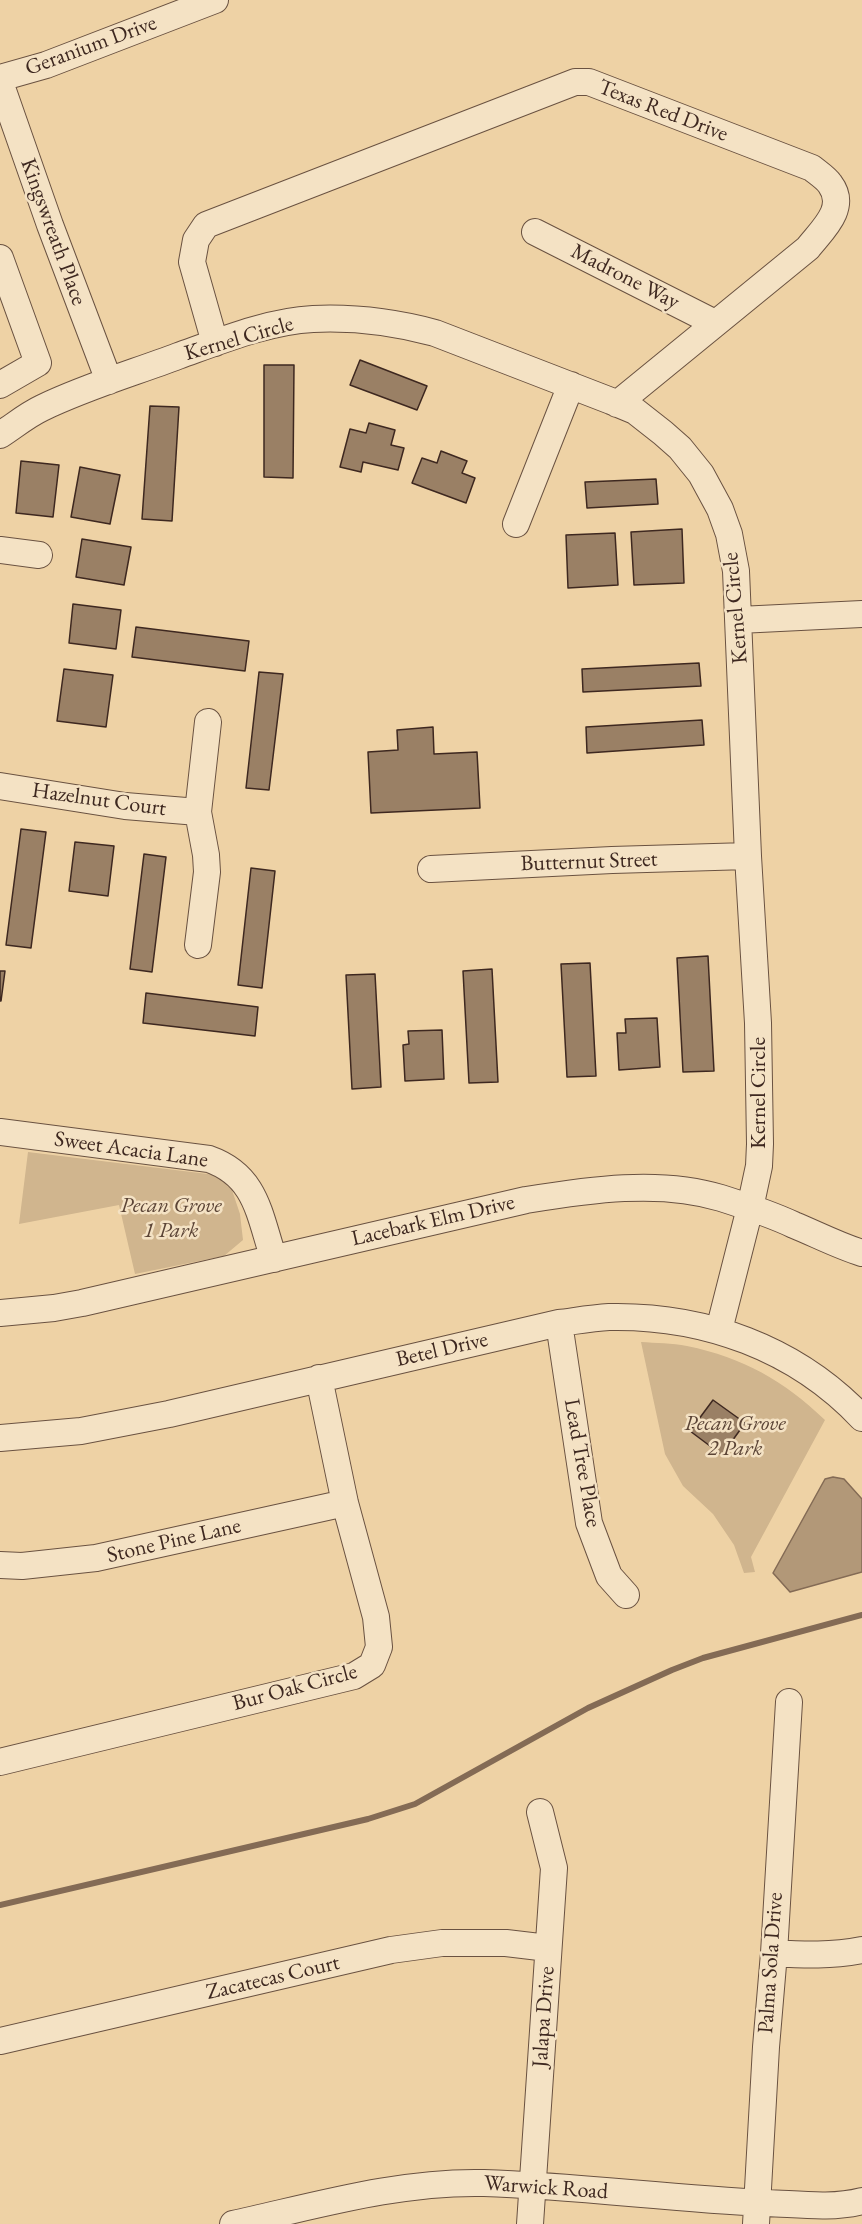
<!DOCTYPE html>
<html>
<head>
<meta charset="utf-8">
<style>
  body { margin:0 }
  canvas { display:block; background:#eed2a5 }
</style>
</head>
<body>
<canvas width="862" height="2224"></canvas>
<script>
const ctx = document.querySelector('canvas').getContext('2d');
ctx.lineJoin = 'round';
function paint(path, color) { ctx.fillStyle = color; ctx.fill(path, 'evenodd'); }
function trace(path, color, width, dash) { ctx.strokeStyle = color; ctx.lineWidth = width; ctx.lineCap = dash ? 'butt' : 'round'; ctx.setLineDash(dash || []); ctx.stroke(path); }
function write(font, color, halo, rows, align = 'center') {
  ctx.font = font + ' "EB Garamond",serif'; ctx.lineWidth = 5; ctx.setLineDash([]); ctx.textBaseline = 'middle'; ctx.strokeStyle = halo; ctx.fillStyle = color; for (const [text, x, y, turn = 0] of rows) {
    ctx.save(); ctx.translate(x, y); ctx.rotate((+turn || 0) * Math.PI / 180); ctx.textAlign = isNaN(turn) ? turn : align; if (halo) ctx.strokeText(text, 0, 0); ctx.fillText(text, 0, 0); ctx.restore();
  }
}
const green = new Path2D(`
  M28 1152 216 1175 232 1190 240 1214 243 1240 224 1256 135 1274 119 1205 19 1224Z
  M641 1342C656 1343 672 1343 687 1346 744 1358 783 1380 825 1420L751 1557 755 1572 744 1573 734 1545 713 1514 683 1486 665 1454Z`);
const water = new Path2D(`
  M833 1477 844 1479 862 1499V1572L790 1592 773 1573 825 1479Z`);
const stream = new Path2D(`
  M0 1905 368 1819 415 1804 588 1708 672 1670 703 1658 862 1615`);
const building = new Path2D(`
  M360 360 427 386 417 410 350 385Z
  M264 365H294L293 478 264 477Z
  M150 406 179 407 172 521 142 519Z
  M369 423 395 430 391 445 404 448 398 470 363 462 361 472 340 467 350 429 366 433Z
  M441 451 467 461 462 473 475 478 466 503 412 483 422 458 437 463Z
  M21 461 59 465 53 517 16 513Z
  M80 467 120 475 110 524 71 517Z
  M656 479 658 504 587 508 585 482Z
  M682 529 684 583 634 585 631 532Z
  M615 533 618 585 568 588 566 535Z
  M82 539 131 547 124 585 76 577Z
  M73 604 121 610 116 649 69 643Z
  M136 627 249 641 245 671 132 657Z
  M699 663 701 686 583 692 582 669Z
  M64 669 113 675 106 727 57 721Z
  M259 672 283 674 269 790 246 788Z
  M702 720 704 745 587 753 586 727Z
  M433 727 434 754 477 752 480 808 371 813 368 752 398 750 397 730Z
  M21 829 46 832 31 948 6 945Z
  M75 842 114 846 108 896 69 891Z
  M144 854 166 857 152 972 130 969Z
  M251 868 275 871 262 988 238 985Z
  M708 956 714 1071 683 1072 677 958Z
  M590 963 596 1076 567 1077 561 964Z
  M492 969 498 1082 469 1083 463 971Z
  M0 971H5L1 1001H0Z
  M375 974 381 1087 352 1089 346 975Z
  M146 993 258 1007 255 1036 143 1023Z
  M657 1018 660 1067 619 1070 617 1033H626L625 1019Z
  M442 1030 444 1079 405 1081 403 1045 409 1044 408 1031Z
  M713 1400 745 1423 722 1455 690 1431Z`);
const minor = new Path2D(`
  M0 78 46 65 215 0
  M0 82 50 225 109 381
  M535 232 715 323
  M0 258 38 363 0 385
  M215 343 192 262 196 240 206 225 575 82H589L812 168C818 173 826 178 830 184 848 208 822 230 808 248L617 404
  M0 435C14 426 27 415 42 408 85 387 133 373 178 356 220 341 269 321 313 319 355 317 394 322 435 333L611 401 635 411 663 433 680 448 701 474 720 509 729 534 736 571 748 856 758 1023 760 1144 759 1166 750 1208 719 1330
  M516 524 571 385
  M0 550 39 555
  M739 620 862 614
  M0 786 125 806 198 812
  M431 869 612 860 748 856
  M198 945 207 872 206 855 198 812 208 722
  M0 1132 209 1159C257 1176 259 1215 274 1259
  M0 1313 54 1308 82 1303 526 1200C588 1190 660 1179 721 1198 746 1206 771 1214 794 1225 816 1234 839 1246 862 1253
  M559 1323 589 1523 609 1576 626 1595
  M0 1438 81 1431 169 1414 559 1323C575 1321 592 1318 609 1317 704 1315 796 1348 862 1418
  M0 1565 22 1566 96 1558 345 1503
  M0 1762 354 1676 372 1665 379 1647 376 1617 345 1503 319 1378
  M774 1953C804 1955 832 1956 862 1950
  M0 2041 391 1950 442 1943H506L548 1948
  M233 2224C315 2206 399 2181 484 2183 579 2186 672 2199 767 2203 797 2204 832 2209 862 2201
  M530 2224 554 1868 540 1812
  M756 2224 766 2047 774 1953 789 1702`);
const streetNames = [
  ["Geranium Drive",91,46,-20],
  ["Texas Red Drive",663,111,21],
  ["Kingswreath Place",53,232,70],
  ["Madrone Way",625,277,27],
  ["Kernel Circle",239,339,-16],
  ["Kernel Circle",736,608,-95],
  ["Hazelnut Court",99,800,8],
  ["Butternut Street",589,862,-2],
  ["Kernel Circle",759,1093,-90],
  ["Sweet Acacia Lane",131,1150,8],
  ["Lacebark Elm Drive",433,1221,-13],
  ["Betel Drive",442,1350,-13],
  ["Lead Tree Place",582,1463,80],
  ["Stone Pine Lane",174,1541,-13],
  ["Bur Oak Circle",295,1688,-15],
  ["Palma Sola Drive",771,1963,-86],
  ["Zacatecas Court",273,1978,-13],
  ["Jalapa Drive",544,2017,-86],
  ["Warwick Road",546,2188,4]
];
const parkNames = [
  ["Pecan Grove",171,1206],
  ["1 Park",171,1231],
  ["Pecan Grove",735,1424],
  ["2 Park",735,1449]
];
paint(green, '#d0b58e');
paint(water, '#b29878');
trace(water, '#846b55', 1.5);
trace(stream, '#846b55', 6);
paint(building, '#9a8065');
trace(building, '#3e2820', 1.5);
trace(minor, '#6a5241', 28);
trace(minor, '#f4e2c4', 26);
write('22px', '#3e2820', '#f4e2c4', streetNames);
write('italic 22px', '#5b4436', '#f4e2c4', parkNames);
</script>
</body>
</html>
